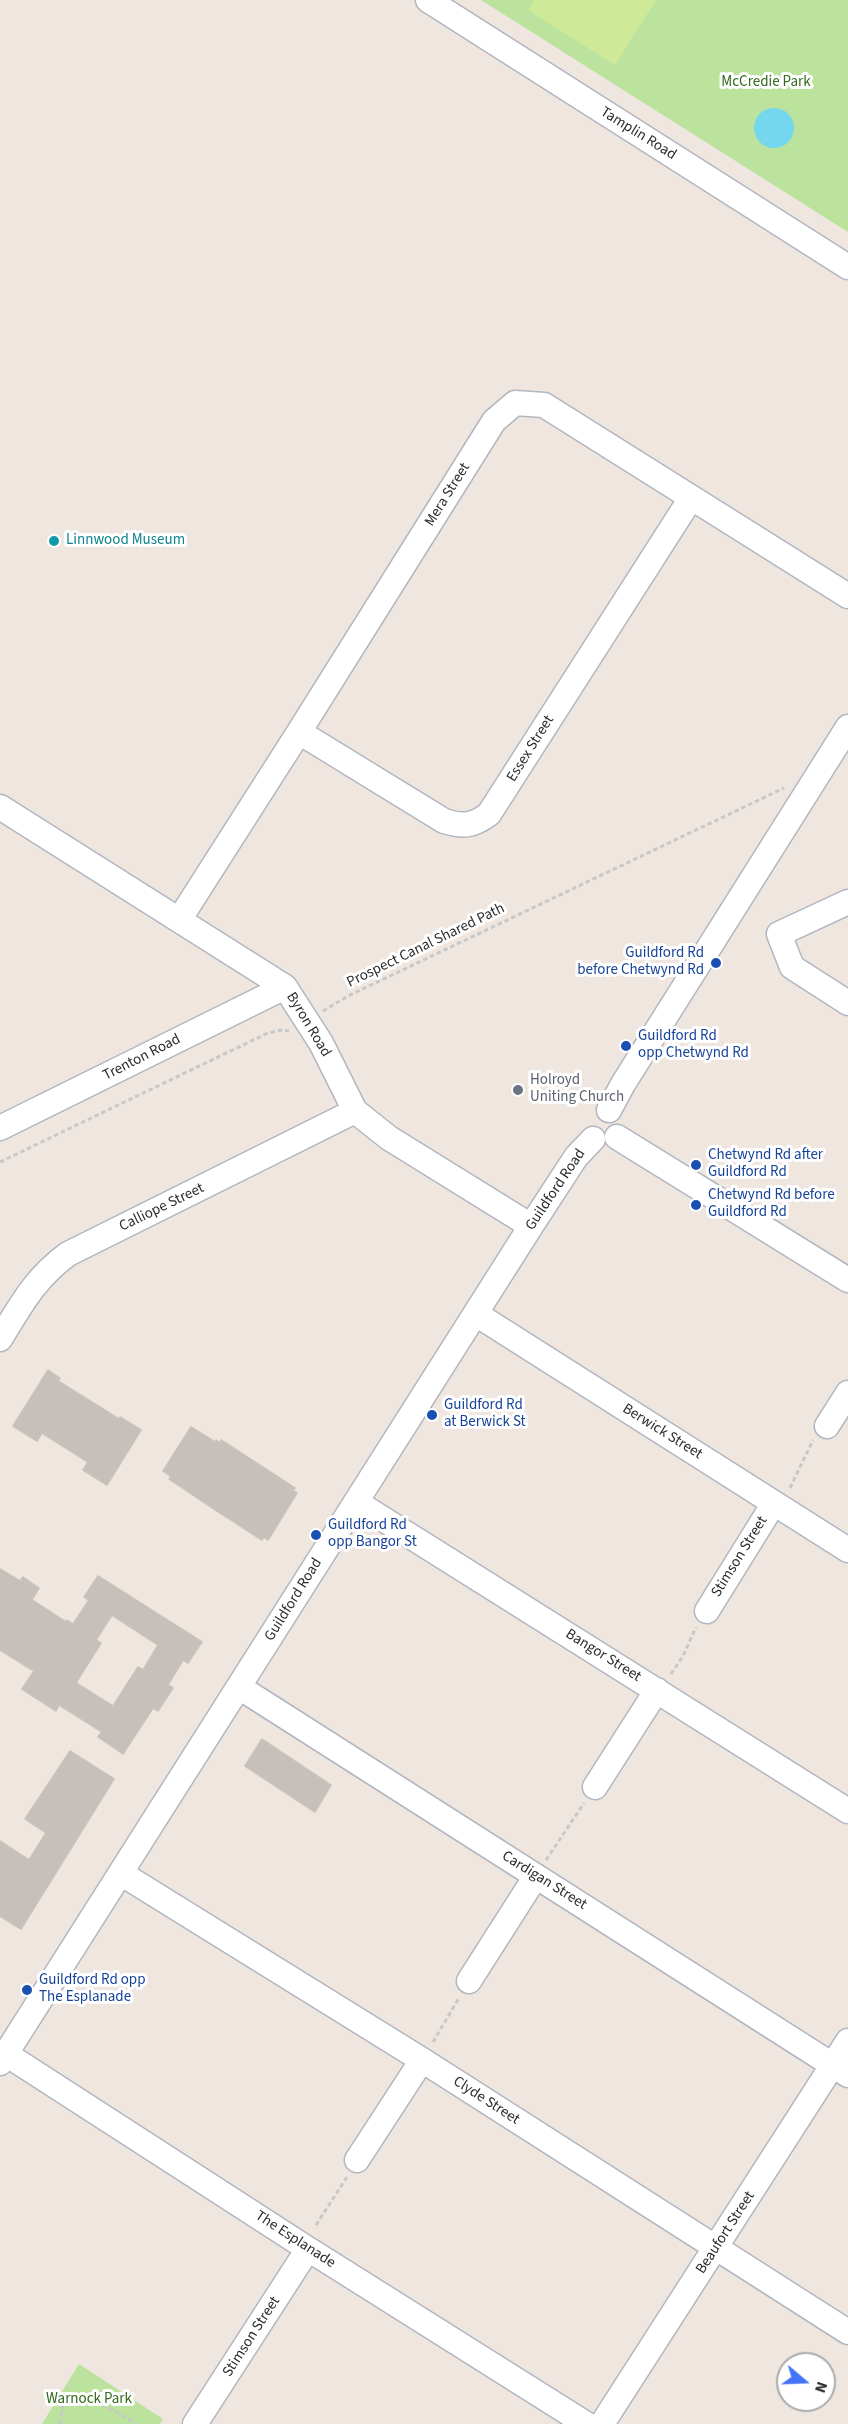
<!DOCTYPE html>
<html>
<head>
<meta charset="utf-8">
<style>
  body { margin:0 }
  #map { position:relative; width:848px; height:2424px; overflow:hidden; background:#eee6df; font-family:"Source Sans 3",sans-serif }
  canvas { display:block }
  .north { position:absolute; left:776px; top:2352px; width:60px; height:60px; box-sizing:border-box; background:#fff; border:2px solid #ababab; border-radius:50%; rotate:109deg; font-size:16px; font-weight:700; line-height:24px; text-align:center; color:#2c2c2c }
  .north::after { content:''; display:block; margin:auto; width:21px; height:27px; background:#4374f7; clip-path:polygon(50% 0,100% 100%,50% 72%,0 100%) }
</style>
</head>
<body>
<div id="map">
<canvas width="848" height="2424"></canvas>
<div class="north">N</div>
</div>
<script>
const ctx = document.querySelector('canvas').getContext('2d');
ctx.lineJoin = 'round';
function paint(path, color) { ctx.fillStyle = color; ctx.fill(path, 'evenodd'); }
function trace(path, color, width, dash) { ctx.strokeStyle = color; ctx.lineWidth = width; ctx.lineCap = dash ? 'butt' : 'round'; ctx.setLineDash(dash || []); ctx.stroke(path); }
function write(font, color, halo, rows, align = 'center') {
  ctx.font = font + ' "Source Sans 3",sans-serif'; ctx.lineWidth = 6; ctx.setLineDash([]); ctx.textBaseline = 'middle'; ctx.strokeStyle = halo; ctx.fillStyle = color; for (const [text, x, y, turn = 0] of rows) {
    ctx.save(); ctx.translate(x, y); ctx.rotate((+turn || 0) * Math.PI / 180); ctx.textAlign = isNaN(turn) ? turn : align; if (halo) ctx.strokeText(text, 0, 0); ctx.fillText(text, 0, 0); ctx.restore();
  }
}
const green = new Path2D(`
  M481 0H848V232Z
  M79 2364 163 2419 160 2424H42Z`);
const pitch = new Path2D(`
  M534 0H656L615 65 528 10Z`);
const water = new Path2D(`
  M754 128a20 20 0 1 1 40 0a20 20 0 1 1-40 0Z`);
const building = new Path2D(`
  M48 1370 60 1378 58 1381 119 1419 120 1417 141 1430 107 1485 83 1470 88 1462 42 1433 37 1441 13 1426Z
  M191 1427 215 1442 216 1440 220 1443 221 1440 295 1488 293 1490 297 1493 268 1540 264 1537 262 1540 214 1509 169 1479 171 1476 163 1471Z
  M0 1569 20 1581 23 1577 39 1588 32 1600 66 1622 67 1620 73 1624 89 1600 84 1597 98 1576 202 1642 188 1663 183 1660 168 1685 173 1688 158 1711 153 1708 123 1754 98 1737 102 1732 72 1713 59 1705 56 1711 22 1689 34 1671 0 1650ZM112 1615 158 1645 143 1670 138 1667 113 1706 76 1683 101 1643 96 1640Z
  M262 1739 331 1785 315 1812 245 1766Z
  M70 1751 114 1779 21 1929 0 1916V1841L29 1860 46 1833 25 1819Z`);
const path = new Path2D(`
  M323 1011 348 996 784 788
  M0 1162 268 1033 281 1030 289 1031
  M790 1488 813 1440
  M671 1674 683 1656 696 1627
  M546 1860 584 1803
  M433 2042 459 1998
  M316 2225 347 2177
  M60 2424 63 2404C88 2393 115 2410 136 2424`);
const minor = new Path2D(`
  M428 0 848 267
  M299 732 444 821C463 827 473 826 489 814L691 498
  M0 807 285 987 321 1043 355 1111 389 1138 531 1226
  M848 902 779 934 792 967 848 1003
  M179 920 299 732 494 421 515 403 544 405 848 596
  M609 1110 623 1084 848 727
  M0 1128 285 987
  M617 1137 848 1280
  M476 1314 848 1550
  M0 1339C21 1305 35 1278 68 1254L355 1111
  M827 1426 848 1393
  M356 1502 848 1811
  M707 1611 774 1503
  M239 1687 848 2075
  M595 1787 657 1690
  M122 1874 422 2060 848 2332
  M469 1981 536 1876
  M6 2054 308 2249 586 2424
  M0 2063 531 1226 576 1157 593 1139
  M357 2160 422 2060
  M195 2424 308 2249
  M602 2424 848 2041`);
const markers = [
  [54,541,6,"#0f9aa8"],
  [716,963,6,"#1a4fb4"],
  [626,1046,6,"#1a4fb4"],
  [518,1090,6,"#6b7280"],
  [696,1165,6,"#1a4fb4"],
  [696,1205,6,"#1a4fb4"],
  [432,1415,6,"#1a4fb4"],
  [316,1535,6,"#1a4fb4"],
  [27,1990,6,"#1a4fb4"]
];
const parkNames = [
  ["McCredie Park",766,83],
  ["Warnock Park",89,2400]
];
const streetNames = [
  ["Tamplin Road",638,134,32],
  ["Mera Street",448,495,-58],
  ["Essex Street",531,749,-58],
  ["Prospect Canal Shared Path",426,946,-26],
  ["Byron Road",308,1025,59],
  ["Trenton Road",142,1058,-27],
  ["Guildford Road",556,1190,-56],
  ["Calliope Street",162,1208,-26],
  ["Berwick Street",662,1432,32],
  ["Stimson Street",740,1557,-58],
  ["Guildford Road",294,1600,-58],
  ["Bangor Street",603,1656,32],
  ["Cardigan Street",544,1881,32],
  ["Clyde Street",486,2101,33],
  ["Beaufort Street",726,2233,-57],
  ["The Esplanade",295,2240,33],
  ["Stimson Street",252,2337,-57]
];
const cultureNames = [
  ["Linnwood Museum",66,541]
];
const transitNames = [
  ["Guildford Rd",704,954,"right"],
  ["before Chetwynd Rd",704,971,"right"],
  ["Guildford Rd",638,1037],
  ["opp Chetwynd Rd",638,1054],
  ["Chetwynd Rd after",708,1156],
  ["Guildford Rd",708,1173],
  ["Chetwynd Rd before",708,1196],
  ["Guildford Rd",708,1213],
  ["Guildford Rd",444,1406],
  ["at Berwick St",444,1423],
  ["Guildford Rd",328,1526],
  ["opp Bangor St",328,1543],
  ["Guildford Rd opp",39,1981],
  ["The Esplanade",39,1998]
];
const worshipNames = [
  ["Holroyd",530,1081],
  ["Uniting Church",530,1098]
];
paint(green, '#bbe39d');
paint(pitch, '#ceea99');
paint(water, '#75d7ed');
paint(building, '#c6c0bc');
trace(building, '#c9c2b9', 1.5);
trace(minor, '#b2b6bf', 27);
trace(path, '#c8c8c8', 3, [4.5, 3]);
trace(minor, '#fff', 24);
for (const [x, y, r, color] of markers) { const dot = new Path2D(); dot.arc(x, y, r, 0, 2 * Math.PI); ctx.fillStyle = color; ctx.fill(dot); trace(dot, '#fff', 2); }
write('15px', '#336a1c', '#fff', parkNames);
write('15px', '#2c2c2c', '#fff', streetNames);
write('15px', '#0d838f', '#fff', cultureNames, 'left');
write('15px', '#164399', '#fff', transitNames, 'left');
write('15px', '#5b616d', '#fff', worshipNames, 'left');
</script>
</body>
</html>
